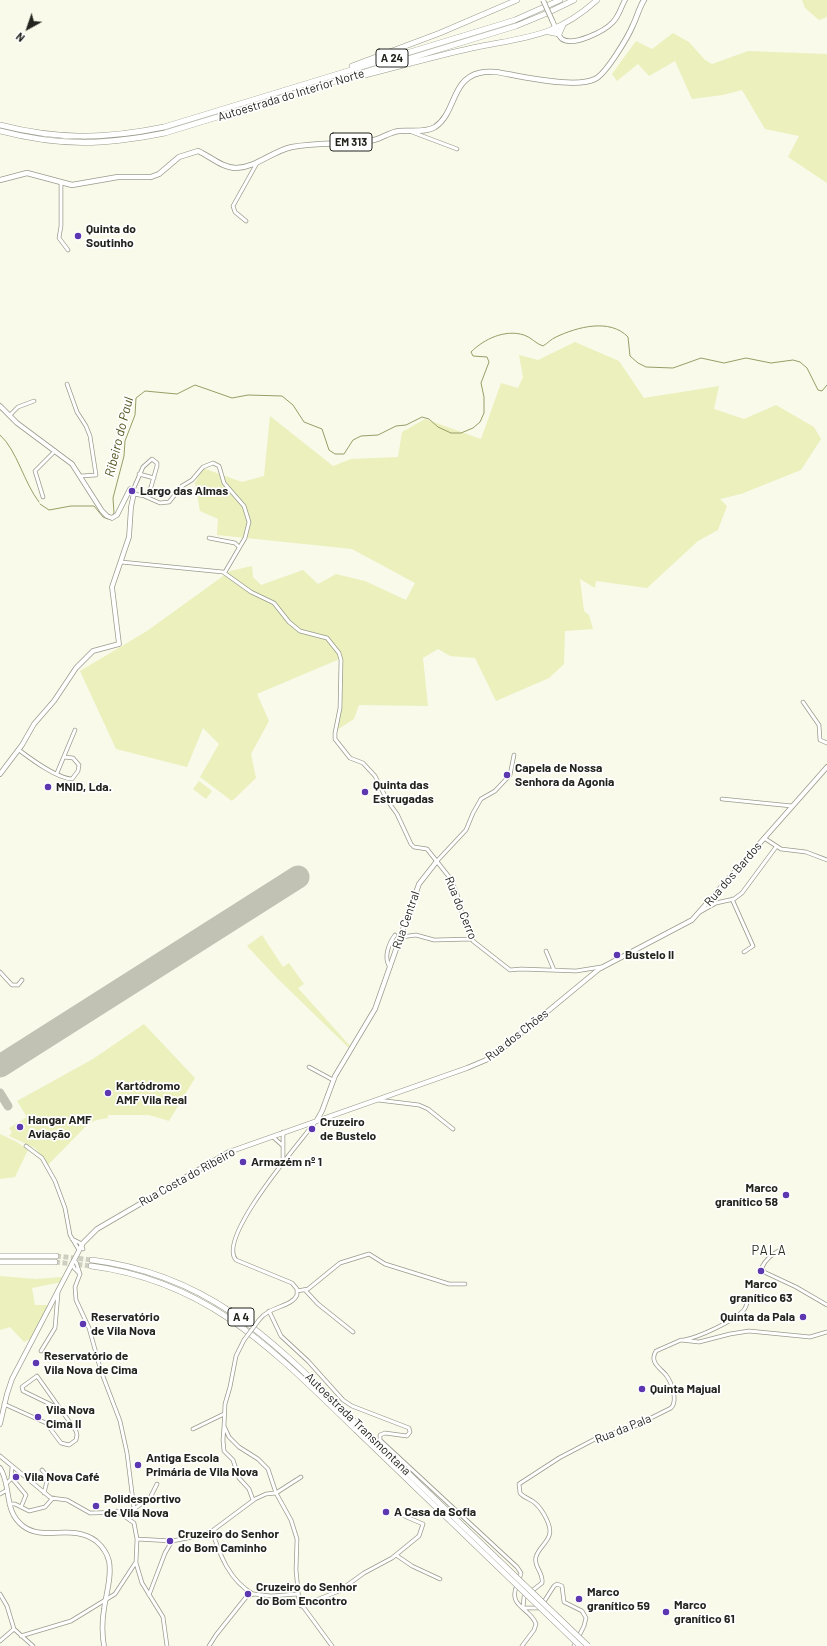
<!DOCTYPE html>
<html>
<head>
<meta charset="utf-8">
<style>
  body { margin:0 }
  #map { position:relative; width:827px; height:1646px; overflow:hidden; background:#f9faea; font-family:Barlow,sans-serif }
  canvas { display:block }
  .north { position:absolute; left:8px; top:8px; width:40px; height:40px; -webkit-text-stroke:3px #fff; paint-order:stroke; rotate:220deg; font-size:11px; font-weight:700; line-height:16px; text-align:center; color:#23241e }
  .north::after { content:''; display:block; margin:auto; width:14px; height:18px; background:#23241e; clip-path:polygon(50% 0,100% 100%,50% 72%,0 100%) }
</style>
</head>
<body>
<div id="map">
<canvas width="827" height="1646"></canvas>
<div class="north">N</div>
</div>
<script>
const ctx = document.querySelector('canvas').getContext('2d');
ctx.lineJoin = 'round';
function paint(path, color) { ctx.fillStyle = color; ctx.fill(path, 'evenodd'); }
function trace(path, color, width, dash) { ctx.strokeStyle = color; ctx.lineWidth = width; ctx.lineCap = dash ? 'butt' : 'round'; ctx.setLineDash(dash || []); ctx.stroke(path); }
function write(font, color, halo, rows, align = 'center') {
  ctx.font = font + ' Barlow,sans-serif'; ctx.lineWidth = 3.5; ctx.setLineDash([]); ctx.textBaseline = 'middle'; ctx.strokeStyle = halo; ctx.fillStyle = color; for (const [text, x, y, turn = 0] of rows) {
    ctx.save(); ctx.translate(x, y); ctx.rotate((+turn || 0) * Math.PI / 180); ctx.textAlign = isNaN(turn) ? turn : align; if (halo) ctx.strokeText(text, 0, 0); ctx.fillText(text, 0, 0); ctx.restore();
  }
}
const green = new Path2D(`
  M802 0H827V17L819 20 805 8Z
  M673 33 689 42 705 60 712 64 748 51 827 54V183L788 157 799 136 765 129 742 90 723 95 692 99 675 61 649 76 638 64 617 81 612 74 636 41 652 49Z
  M575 342 619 361 644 398 719 386 714 409 744 419 776 405 814 427 821 439 801 470 741 494 720 499 727 506 718 530 698 541 647 588 596 581 595 588 580 579 584 611 589 615 593 629 565 631 564 664 549 678 496 701 475 658 450 656 438 649 423 658 428 706 359 705 354 719 337 730C343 706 343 683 342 658L257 694 269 721 251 754 256 778 232 801 200 777 219 744 203 728 187 767 116 749 80 671 147 631 230 571 252 566 253 577 261 585 303 570 318 584 336 574 365 581 406 600 415 583 352 549 217 535 218 519 200 511 195 483 203 468 242 482 264 476 270 416 333 466 351 459 398 457 402 432 425 419 481 439 501 383 518 388 523 377 519 355 538 360Z
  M199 781 212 791 206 799 193 789Z
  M262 935 283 967 289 963 304 984 298 988 351 1047 350 1049 278 979 247 946Z
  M144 1024 195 1078 169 1121 149 1115H108V1118L97 1120 89 1123 48 1165 35 1148 9 1136 12 1132 9 1128 27 1117 17 1101 93 1059Z
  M0 1134 17 1142 28 1150 15 1177 0 1179Z
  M0 1276 36 1279 62 1277V1282L32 1288 35 1305H50L32 1338 24 1342 10 1327 0 1330Z`);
const stream = new Path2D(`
  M0 435C17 450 24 483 39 502
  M40 504 49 510 71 506H94L103 517 108 519
  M112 516 114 513 113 498 124 456 125 441 135 415 136 398 145 391 177 394 195 385 232 398 248 395 282 396 293 405 304 422 322 429 329 450 335 454H344L353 440 361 436 378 435 396 426 406 425 422 417 429 419 438 427 451 433H461L473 428 480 422 484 413V397L481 383 489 362 487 357 473 356 471 352C484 339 505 329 524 335 531 337 536 344 543 346 548 343 551 339 556 337 577 327 610 318 628 337L630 356 638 363 646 367 673 368 701 358 724 363 746 358 771 363 793 360 800 362 807 368 818 390 822 391 827 385`);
const taxiway = new Path2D(`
  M0 1093 8 1106`);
const runway = new Path2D(`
  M0 1066 298 877`);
const highwayTunnel = new Path2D(`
  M56 1256 92 1260
  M55 1262 91 1266`);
const street = new Path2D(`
  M412 132 457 149
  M61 183V226L59 238 68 250
  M246 221 235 212 233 206 257 163
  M67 384 77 412 86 426 90 436 96 475 81 476
  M10 415 18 407 34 401
  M139 474 154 478
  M133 490 143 467 152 459 157 463V466L151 487 145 496 134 494
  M144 496 160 503 169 502 182 486 192 480 203 467 213 463 219 466 224 483 244 506 249 522 245 538 225 572
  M43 497 35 471 55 451
  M209 538 235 543 239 547
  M121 562 223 572 251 592 274 603 289 622 300 631 327 638 339 653 341 660 340 708 335 733V739L350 758 363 763 375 776 387 800 397 814 411 844 414 847 427 849 450 878 457 894 463 917 473 941 510 970 521 969 576 971 601 967
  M803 702 819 725 820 740 827 743
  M19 750C31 759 56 778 72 779L78 771 79 765 73 758 64 757
  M57 773 75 730
  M722 799 792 806
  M764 838 781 849 806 852 827 860
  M437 861 466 830 473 813 481 799 495 791 510 775 514 755
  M732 899 753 946 744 952
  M700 912 716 903 734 899 742 893 776 847
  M401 937 416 935 434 940 472 939
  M546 951 554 970
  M390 967C383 958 389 943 395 935
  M0 972 12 985H18L22 980
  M309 1067 333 1080
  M378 1100 419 1105 428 1109 453 1129
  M283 1132V1162
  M273 1137 282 1145
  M26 1146 42 1158 55 1181 65 1208 70 1235 79 1250
  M72 1239 80 1243 83 1249
  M780 1250C772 1254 766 1259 762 1267L764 1272 796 1287 827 1305
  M76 1262 80 1274 75 1287 76 1300 89 1328 101 1371 120 1421 127 1453 134 1509
  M72 1263 74 1268 80 1274
  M305 1290 318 1304 353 1332
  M297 1291 308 1289 340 1263 369 1254 385 1264 449 1284H465
  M269 1311 281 1336 308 1361 343 1400 352 1406 409 1428 410 1432 407 1436 385 1433 380 1435V1440L517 1567 521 1573 519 1580
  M259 1320C269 1306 292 1307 297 1295V1289L292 1283 236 1260C216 1238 301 1141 316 1121
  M244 1340 236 1356 230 1387 225 1404 224 1426 229 1437 239 1447 258 1459 268 1469 276 1493 291 1520 297 1539 296 1570 299 1601 332 1646
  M684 1340C699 1337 732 1322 743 1311 746 1308 747 1304 748 1299
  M41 1351 55 1328 58 1293
  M4 1404 46 1423 61 1443 69 1445 76 1440 77 1435 76 1431 37 1376 22 1387 23 1391 60 1409
  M224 1426 223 1440 224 1451 233 1460 239 1478 249 1489 253 1500
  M193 1429 224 1414
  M0 1456 51 1498 67 1500 90 1513 127 1512 134 1509 150 1498 157 1484
  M42 1470 48 1477 44 1493
  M11 1477 26 1495 21 1507
  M6 1484 11 1479 12 1467
  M0 1494 7 1490
  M9 1504H15L29 1511 45 1507 53 1498
  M212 1531C220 1555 229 1580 253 1594
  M137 1539 172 1541 198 1536 212 1531 255 1499 266 1494 276 1493 301 1477
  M396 1555 412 1566 440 1579
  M136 1563 142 1583 163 1617 167 1646
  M517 1585C507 1607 531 1608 536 1624L534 1630 522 1646
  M0 1594 7 1606 14 1629 33 1646
  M149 1595 165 1553 172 1541
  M301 1606 339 1591 364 1573 392 1558 419 1536 423 1524 402 1515
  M523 1608 524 1597 542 1583C544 1573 533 1566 536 1557 538 1549 546 1544 549 1536 553 1527 542 1509 535 1503 531 1499 524 1498 520 1493L519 1484 559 1458 597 1438 633 1427 671 1408C678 1401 672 1383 666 1375 660 1368 649 1362 656 1351L681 1340 699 1342 730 1334 749 1331 810 1337 827 1332
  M523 1608H540L554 1586 557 1584 562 1586 564 1602 582 1611 586 1618 584 1626 574 1646
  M21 1636 71 1621 115 1594 136 1562 137 1539 134 1523 117 1511
  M0 1641 14 1629
  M209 1646 216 1635 247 1596 254 1594 271 1596 297 1594`);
const secondary = new Path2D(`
  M552 20C555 26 557 35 562 39 573 47 605 31 613 22 619 16 621 7 625 0
  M0 406 17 423 72 464 102 511 107 516 112 518 117 515 130 489 133 490 134 493 131 507 129 537 112 587 119 644 93 651 76 668 54 701 34 724 22 745 0 774
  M317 1120 322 1111 335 1076 375 1009 419 884 437 861
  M0 1424 7 1394 12 1379 83 1243 97 1229 229 1152 467 1068 486 1060 502 1049 599 969 692 920 827 767
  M0 1468C12 1486 3 1511 23 1526 44 1542 72 1523 96 1541 102 1546 107 1553 109 1561 112 1577 106 1594 104 1609 102 1621 102 1634 104 1646`);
const primary = new Path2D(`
  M0 180 27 173 72 185 118 177H151L159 174 179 157 198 151C210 156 222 168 236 168 258 167 272 151 292 147 319 142 347 145 374 140 382 138 390 132 399 131 410 130 425 133 435 127 456 113 451 80 479 73 495 69 508 75 523 77 541 80 579 87 595 79 606 74 628 37 633 25 637 17 639 8 644 0`);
const highway = new Path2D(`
  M549 32 559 34 563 25
  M352 66 440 33 517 0
  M365 75C401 66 436 56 472 48 525 37 555 38 597 0
  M0 125C58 140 106 139 164 127L515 20 560 0
  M0 131C61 147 104 145 165 133L516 26 545 14 574 0
  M0 1256H56
  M92 1260C213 1275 277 1345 359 1426
  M0 1262H55
  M91 1266C209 1281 275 1352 356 1430`);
const streetBridge = new Path2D(`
  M244 1340 259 1320`);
const secondaryBridge = new Path2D(`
  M543 0 552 20`);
const highwayBridge = new Path2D(`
  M359 1426 588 1646
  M356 1430 580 1646`);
const markers = [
  [78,236,4,"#5c37af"],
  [132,491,4,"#5c37af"],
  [507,775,4,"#5c37af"],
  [48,787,4,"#5c37af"],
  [365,792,4,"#5c37af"],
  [617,955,4,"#5c37af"],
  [108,1093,4,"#5c37af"],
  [20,1127,4,"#5c37af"],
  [312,1129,4,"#5c37af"],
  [243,1162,4,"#5c37af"],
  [786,1195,4,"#5c37af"],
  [761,1271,4,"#5c37af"],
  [803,1317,4,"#5c37af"],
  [83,1324,4,"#5c37af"],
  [36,1363,4,"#5c37af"],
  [642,1389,4,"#5c37af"],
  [38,1417,4,"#5c37af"],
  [138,1465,4,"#5c37af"],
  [16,1477,4,"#5c37af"],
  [96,1506,4,"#5c37af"],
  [386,1512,4,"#5c37af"],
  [170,1541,4,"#5c37af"],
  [248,1594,4,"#5c37af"],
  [579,1599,4,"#5c37af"],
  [666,1612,4,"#5c37af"]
];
const shields = [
  [392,58,32],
  [351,142,42],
  [241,1317,26]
];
const shieldNames = [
  ["A 24",392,58],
  ["EM 313",351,142],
  ["A 4",241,1317]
];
const streetNames = [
  ["Autoestrada do Interior Norte",291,95,-17],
  ["Rua dos Bardos",733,874,-49],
  ["Rua do Cerro",461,908,68],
  ["Rua Central",406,920,-71],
  ["Rua dos Chões",517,1035,-38],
  ["Rua Costa do Ribeiro",187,1177,-29],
  ["Autoestrada Transmontana",358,1424,44],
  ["Rua da Pala",623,1429,-22]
];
const poiNames = [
  ["Quinta do",86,229],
  ["Soutinho",86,243],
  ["Largo das Almas",140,491],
  ["Capela de Nossa",515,768],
  ["Senhora da Agonia",515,782],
  ["Quinta das",373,785],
  ["Estrugadas",373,799],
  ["MNID, Lda.",56,787],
  ["Bustelo II",625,955],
  ["Kartódromo",116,1086],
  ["AMF Vila Real",116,1100],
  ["Hangar AMF",28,1120],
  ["Aviação",28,1134],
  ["Cruzeiro",320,1122],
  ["de Bustelo",320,1136],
  ["Armazém nº 1",251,1162],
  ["Marco",778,1188,"right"],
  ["granítico 58",778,1202,"right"],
  ["Marco",761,1284,"center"],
  ["granítico 63",761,1298,"center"],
  ["Reservatório",91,1317],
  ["de Vila Nova",91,1331],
  ["Quinta da Pala",795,1317,"right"],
  ["Reservatório de",44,1356],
  ["Vila Nova de Cima",44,1370],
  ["Quinta Majual",650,1389],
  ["Vila Nova",46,1410],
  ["Cima II",46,1424],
  ["Antiga Escola",146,1458],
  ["Primária de Vila Nova",146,1472],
  ["Vila Nova Café",24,1477],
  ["Polidesportivo",104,1499],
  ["de Vila Nova",104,1513],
  ["A Casa da Sofia",394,1512],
  ["Cruzeiro do Senhor",178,1534],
  ["do Bom Caminho",178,1548],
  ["Cruzeiro do Senhor",256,1587],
  ["do Bom Encontro",256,1601],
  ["Marco",587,1592],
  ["granítico 59",587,1606],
  ["Marco",674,1605],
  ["granítico 61",674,1619]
];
const waterNames = [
  ["Ribeiro do Paul",119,437,-76]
];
const neighbourhoodNames = [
  ["PALA",769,1251]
];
paint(green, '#ebf0bd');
trace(stream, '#999d66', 1);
trace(taxiway, '#c1c2b4', 9);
trace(runway, '#c1c2b4', 23);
trace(highwayTunnel, '#cecfc1', 5, [5, 2.5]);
trace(street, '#9a9b8d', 4.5);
trace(secondary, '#9a9b8d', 5.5);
trace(primary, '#9a9b8d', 6);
trace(highway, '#9a9b8d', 6);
trace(street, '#fff', 3);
trace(secondary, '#fff', 4);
trace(primary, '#fff', 4.5);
trace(highway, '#fff', 5);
trace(streetBridge, '#9a9b8d', 4.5, []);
trace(secondaryBridge, '#9a9b8d', 5.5, []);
trace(highwayBridge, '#9a9b8d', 6, []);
trace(streetBridge, '#fff', 3);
trace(secondaryBridge, '#fff', 4);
trace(highwayBridge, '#fff', 5);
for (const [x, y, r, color] of markers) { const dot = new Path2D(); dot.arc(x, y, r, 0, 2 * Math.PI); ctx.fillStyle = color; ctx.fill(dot); trace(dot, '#fff', 1.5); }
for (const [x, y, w] of shields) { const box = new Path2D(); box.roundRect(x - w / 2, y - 9, w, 18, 3); ctx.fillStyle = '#fff'; ctx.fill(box); trace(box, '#23241e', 1); }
write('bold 11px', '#23241e', null, shieldNames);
write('12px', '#23241e', '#fff', streetNames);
write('bold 12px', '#23241e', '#fff', poiNames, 'left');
write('italic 13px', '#51531c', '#fff', waterNames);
ctx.letterSpacing = '1px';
write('13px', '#2b2c20', '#fff', neighbourhoodNames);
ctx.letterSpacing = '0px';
</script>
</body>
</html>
